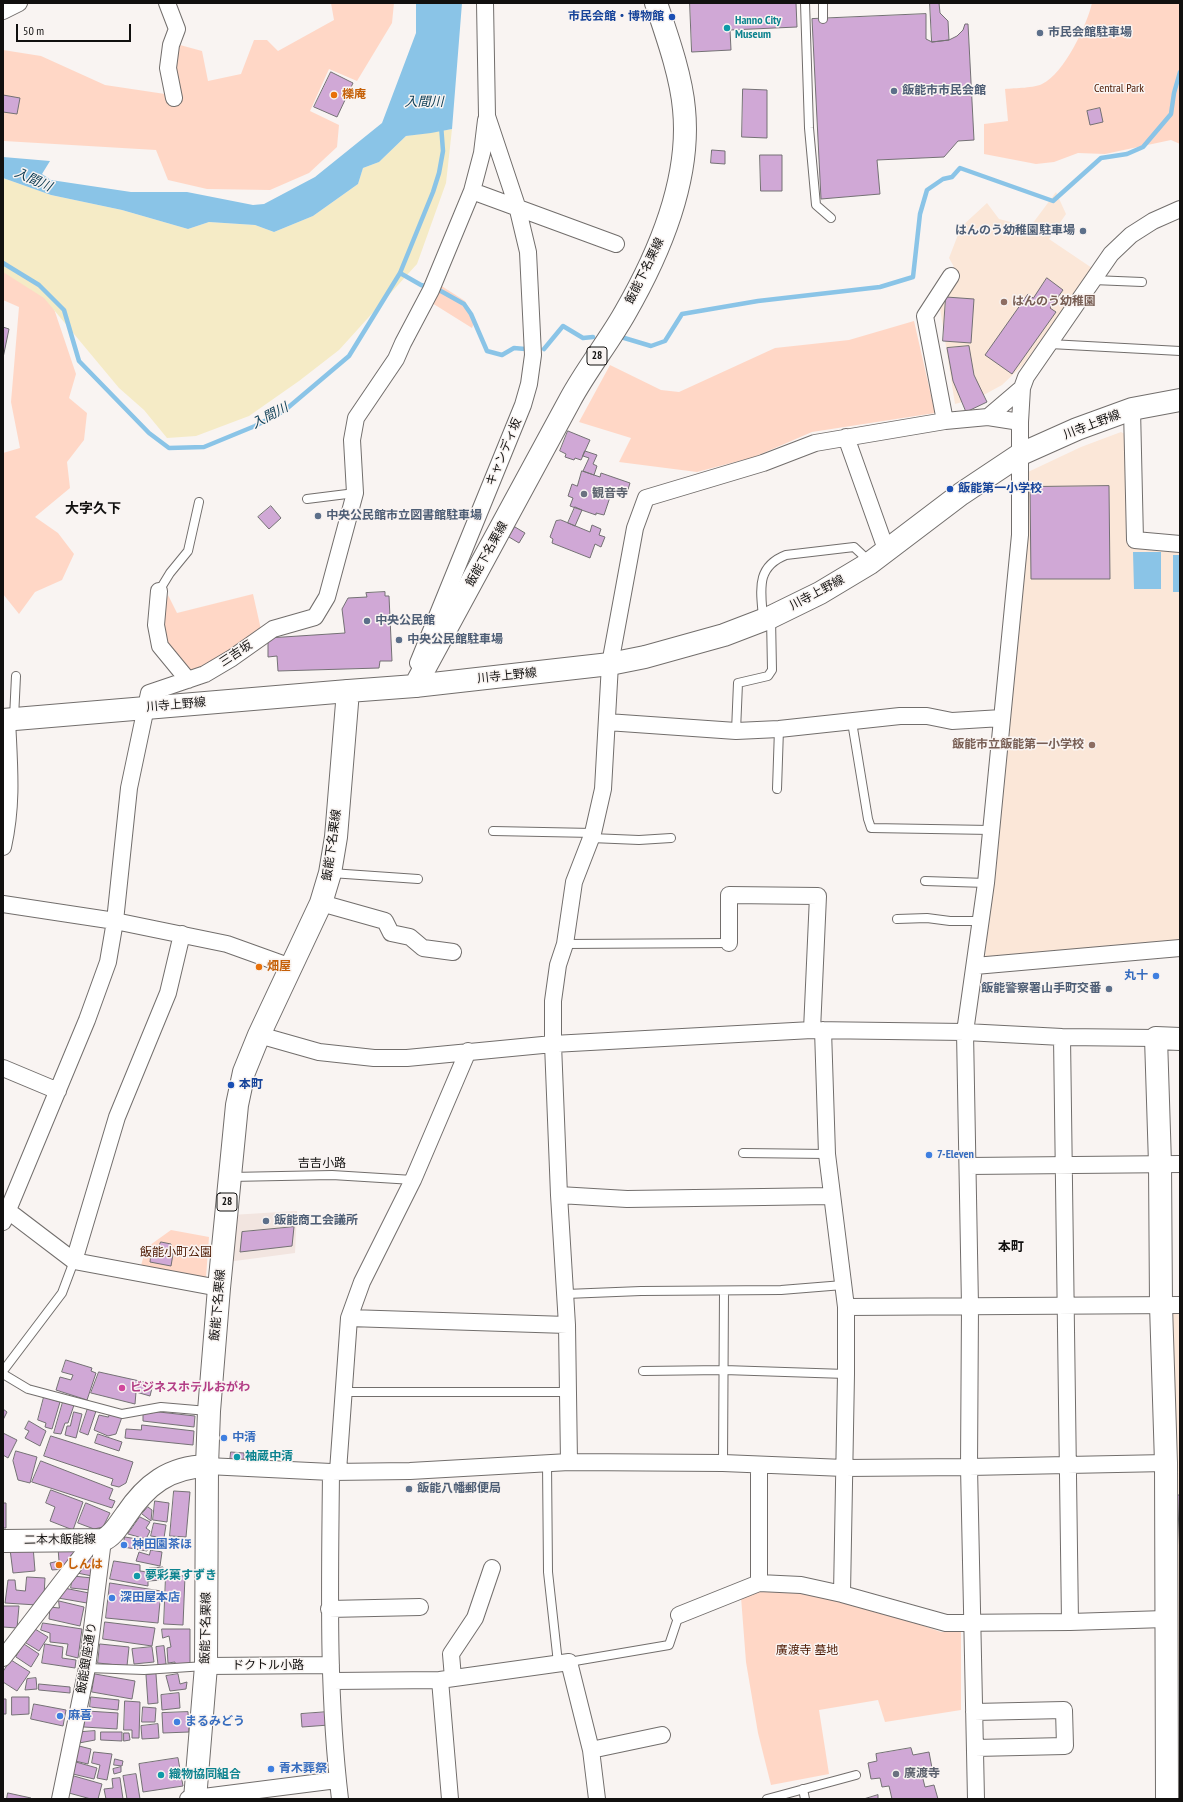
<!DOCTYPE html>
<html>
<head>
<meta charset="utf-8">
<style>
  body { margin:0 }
  #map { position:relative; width:1183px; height:1802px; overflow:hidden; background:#f9f4f2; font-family:"PT Sans Narrow",sans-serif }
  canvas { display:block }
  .frame { position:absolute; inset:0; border:4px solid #11100f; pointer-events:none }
  .scale { position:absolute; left:16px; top:24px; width:115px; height:18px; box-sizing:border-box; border:2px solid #11100f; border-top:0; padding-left:5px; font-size:12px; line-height:14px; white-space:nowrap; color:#11100f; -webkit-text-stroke:3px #f9f4f2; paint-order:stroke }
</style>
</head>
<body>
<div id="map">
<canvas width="1183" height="1802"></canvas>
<div class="frame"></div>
<div class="scale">50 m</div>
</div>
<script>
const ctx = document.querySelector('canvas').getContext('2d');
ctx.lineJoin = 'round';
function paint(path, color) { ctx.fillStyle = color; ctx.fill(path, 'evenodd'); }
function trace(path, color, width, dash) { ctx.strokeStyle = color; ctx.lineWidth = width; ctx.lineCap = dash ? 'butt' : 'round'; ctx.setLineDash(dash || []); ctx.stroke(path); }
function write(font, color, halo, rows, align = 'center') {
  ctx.font = font + ' "PT Sans Narrow","Noto Sans JP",sans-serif'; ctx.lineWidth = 3; ctx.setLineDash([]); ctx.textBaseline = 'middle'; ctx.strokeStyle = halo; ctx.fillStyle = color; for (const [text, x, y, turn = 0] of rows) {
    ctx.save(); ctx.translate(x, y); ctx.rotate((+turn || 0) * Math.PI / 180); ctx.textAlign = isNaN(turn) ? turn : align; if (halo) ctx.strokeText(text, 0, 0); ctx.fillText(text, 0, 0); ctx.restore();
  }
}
const built = new Path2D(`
  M297 1211 295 1253 227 1262 231 1215Z`);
const education = new Path2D(`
  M1056 192 1066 214 1049 239 1092 268 1023 365 1002 385 980 397 955 404 940 308 954 267 949 258 961 227 987 203 999 219 1030 227Z
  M1121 432 1127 435 1132 544 1180 547V943L985 958 1028 472 1081 447Z
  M1171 1312H1180V1680H1174Z`);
const green = new Path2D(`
  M331 3H394L392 23 357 81 329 69 310 111 339 125 337 147 309 173 270 190 207 189 168 180 156 150 4 141 3 50 41 56 105 85 165 94 180 45 202 51 208 81 241 74 254 40H267L278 51 334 20Z
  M1092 3H1180V144L1171 140 1105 154 1078 153 1054 162 1036 164 984 154V124L1008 121 1005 89C1015 88 1035 88 1042 84 1064 74 1087 25 1092 3Z
  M3 250 50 297 76 374 69 398 87 413 84 440 67 462 70 488 35 517 58 533 74 554 62 580 35 592 19 614 3 594V453L20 448 11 402 19 307 3 300Z
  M440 285 465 301 475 320 472 328 432 303Z
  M914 321 935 413 812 432 754 457 697 472 619 462 631 438 579 422 610 365 661 390 679 392 775 348 849 340Z
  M253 594 262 634 193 674 165 645 163 613 168 595 177 613Z
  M171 1230 209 1237 206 1277 174 1275 140 1269 146 1248Z
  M765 1587 803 1589 881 1611 941 1632 961 1631V1710L885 1722 878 1700 819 1710 829 1774 771 1785 758 1733 746 1662 741 1597Z`);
const sand = new Path2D(`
  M452 129 446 183 417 264 339 350 299 381 249 416 196 436 167 438 144 410 119 388 44 298 3 272V178L51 195 122 210 188 229 209 222 255 225 274 232 313 216 358 184 363 168 379 162 406 136Z`);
const water = new Path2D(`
  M416 3H462L452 129 431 133 406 136 379 162 363 168 358 184 313 216 274 232 255 225 209 222 188 229 122 210 51 195 3 178V157L50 161 42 174 51 180 131 192H187L253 205 264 204 315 177 382 123 416 33Z
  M1133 552H1161V589H1134Z
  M1173 555H1180V592H1173Z`);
const stream = new Path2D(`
  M3 263 39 285 64 310 79 361 149 433 169 448 204 447 255 426 284 411 349 356 400 273 433 192 439 173 443 151 441 125
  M400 273 421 285 439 290 464 304 471 314 487 351 502 355 514 348 525 349
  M621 337 651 346 665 341 682 314 758 301 880 287 913 277 920 214 927 190 943 179 952 177 960 168 1053 201 1101 158 1127 154 1143 147 1171 114 1174 93 1180 72
  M544 349 563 326 583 338 593 337`);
const building = new Path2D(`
  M690 3H796L797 27 730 30 731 50 692 52Z
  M930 3H939L940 13 948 21 949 40 932 42Z
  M926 14V39L932 42 949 40 957 36 963 30 965 24H968L974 140 958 141 944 157 877 160 880 194 821 199 812 19Z
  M331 72 353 83 337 117 314 107Z
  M743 89 767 90V138L742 137Z
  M3 95 20 98 17 114 3 112Z
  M1100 108 1103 122 1090 125 1087 111Z
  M712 150 725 151V164L711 163Z
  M760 155H782V191H761Z
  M1047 278 1063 290 1050 308 1056 312 1012 374 985 355 1028 294 1033 298Z
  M946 297 974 299 971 343 943 341Z
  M3 327 9 329 3 358Z
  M969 346 974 375 987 402 966 412 953 381 947 348Z
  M568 431 590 440 581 460 575 458 574 460 565 457 566 454 560 451Z
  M585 451 597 455 593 464 597 466 594 475 583 471 589 458 583 456Z
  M582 471 600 477 601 473 630 483 626 496 612 491 604 515 596 513V515L570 506 573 498 568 496 572 484 577 486Z
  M1109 486 1110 579H1031L1030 487Z
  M271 506 281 518 269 529 258 517Z
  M575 507 582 510 575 526 568 523Z
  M561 520 590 532 592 525 601 529 599 535 605 537 601 547 595 544 590 558 552 543 553 539 550 537 556 521Z
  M515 527 525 533 519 543 509 537Z
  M385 592V596H389L392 661H380L379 668 278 671 277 656 268 657V638L345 633 342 609 348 598 367 597 366 593Z
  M294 1227 292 1246 240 1252 242 1232Z
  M161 1242 171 1244 170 1253 173 1254 171 1266 150 1262 151 1253 157 1250Z
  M66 1360 92 1368 91 1371 96 1373 87 1400 56 1390 60 1377 71 1380 73 1375 62 1372Z
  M99 1372 153 1384 150 1396 136 1392 135 1404 91 1393Z
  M44 1397 60 1402 52 1429 45 1427 46 1423 38 1420Z
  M63 1402 74 1405 68 1423H65L61 1434 54 1433Z
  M88 1408 96 1411 88 1435 80 1432Z
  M3 1409 7 1412 3 1420Z
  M74 1412 82 1414 76 1438 65 1435 67 1426H70Z
  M159 1412 195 1416 194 1427 143 1421V1414Z
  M110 1414 122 1417 116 1434 108 1436 94 1430 99 1415 108 1417Z
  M29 1421 46 1431 40 1446 25 1438 29 1431 25 1429Z
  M142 1425 194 1431 193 1445 125 1438 126 1429 141 1430Z
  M3 1433 17 1440 8 1458 3 1455Z
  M98 1434 122 1442 119 1451 95 1443Z
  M51 1436 133 1462 126 1483 119 1487 111 1485 113 1479 44 1456Z
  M16 1451 37 1457 30 1483 18 1480 13 1461Z
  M231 1452 244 1453V1462H230Z
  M41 1461 113 1489 109 1499 115 1501 112 1508 32 1482Z
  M51 1490 83 1502 73 1530 50 1521 55 1507 46 1503Z
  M174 1491 190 1492 186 1537 170 1536Z
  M1178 1495H1180V1558Z
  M155 1501 169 1503 167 1522 153 1520Z
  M3 1503H6V1528H3Z
  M86 1503 110 1513 103 1527 94 1529 78 1523Z
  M148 1507 152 1510 151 1521 142 1514Z
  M140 1517 150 1522 146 1528 150 1531 146 1539 128 1534Z
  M154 1523 166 1525 164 1538 151 1536Z
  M125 1537 149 1541 147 1551 123 1547Z
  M74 1545 75 1554 71 1555 70 1561 64 1565V1569L52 1570 50 1563 59 1561 58 1548Z
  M33 1546 35 1571 13 1573 10 1549Z
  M151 1550 162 1552 160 1566 136 1561 139 1552 149 1555Z
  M87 1557 95 1559 92 1576 77 1573Z
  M114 1561 140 1565V1571L148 1572 149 1568 163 1567V1580L148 1581V1586L110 1579Z
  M166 1575 185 1576 183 1625 164 1624Z
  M73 1576 92 1578 90 1590 71 1588Z
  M27 1577 45 1578 44 1596 37 1605 5 1603 8 1580H15L16 1590 25 1591Z
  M110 1583 161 1591 158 1623 106 1618Z
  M64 1588 89 1593 87 1603 58 1598Z
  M59 1601 84 1607 80 1626 49 1619 50 1607 59 1608Z
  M3 1606H19L17 1628 3 1627Z
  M105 1622 155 1628 152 1646 103 1639Z
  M43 1623 82 1629 78 1658 66 1655 68 1644 50 1642V1633L41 1630Z
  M35 1629 48 1637 39 1651 26 1643Z
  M162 1629H190V1665H175V1662L168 1663 167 1648 171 1647 169 1636 163 1638Z
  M24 1644 39 1654 31 1667 16 1657Z
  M45 1644 63 1647 62 1658 76 1660 75 1668 42 1663Z
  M100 1644 129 1647 127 1666 98 1663Z
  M164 1646 166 1664 158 1665 156 1647Z
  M152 1647 154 1662 134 1664 132 1649Z
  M11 1660 30 1672 17 1691 3 1682V1672Z
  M95 1674 135 1681 132 1699 92 1692Z
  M156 1674 158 1703 148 1704 146 1675Z
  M178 1674 180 1684 187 1682 186 1689 170 1691 166 1676Z
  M36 1678 37 1689 25 1690 27 1679Z
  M39 1684 70 1687V1693L39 1690Z
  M179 1693 180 1708 162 1710 161 1695Z
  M12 1697H29V1714L12 1715Z
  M91 1697 119 1700 118 1710 90 1707Z
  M3 1699H6V1714H3Z
  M125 1701 140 1702 139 1738H132V1730H124Z
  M34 1704 66 1710 63 1726 31 1719Z
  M143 1707 156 1708 155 1722H142Z
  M87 1711 118 1713 117 1729 84 1727Z
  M188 1712 189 1732 163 1733 162 1713Z
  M328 1712 329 1725 302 1727 301 1714Z
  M158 1724 159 1738 142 1739 141 1726Z
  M95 1731V1740L79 1743 82 1732Z
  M101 1732H122V1741L101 1740Z
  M124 1733H129L130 1740 124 1741Z
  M79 1746 91 1749 88 1764 75 1761Z
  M911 1748 913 1755 929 1752 932 1768 921 1771 925 1787 934 1785 938 1799H892L889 1786 882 1787 880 1778 871 1779 868 1763 877 1761 876 1754Z
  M94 1752 112 1754 107 1780 97 1778 100 1765 92 1763Z
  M178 1758 183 1786 143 1792 139 1764Z
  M115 1759 123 1761 122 1766 114 1765Z
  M76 1762 97 1768 94 1779 73 1774Z
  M121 1767V1772L114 1774 113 1769Z
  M136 1774 140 1799H127L123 1776Z
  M74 1776 102 1784 98 1799H91L69 1793Z
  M120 1778 123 1799H106L104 1789 113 1788 112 1779Z
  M8 1793 31 1798V1799H7Z
  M878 1795V1799H864Z`);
const lane = new Path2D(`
  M805 3 809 128 816 205 831 218
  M823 19V3
  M1093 280 1142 282
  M1050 344 1180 351
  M307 499 355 493
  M159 591 170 573 188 551 199 502
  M763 618C761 591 755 567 786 555L854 547 870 562
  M14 718 16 676
  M852 722 868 819 871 828 991 830
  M736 731 738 683 768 676 772 670 771 618
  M777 789 779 729
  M493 831 593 833
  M591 838 639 840 671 838
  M331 873 418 879
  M925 881 986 883
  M897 919 927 918 950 921H982
  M565 944 729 943
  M743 1153 827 1154
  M230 1177 332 1175 413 1180
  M566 1294 641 1291 781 1290 843 1285
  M3 1371 62 1293 74 1261
  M643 1371 724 1370 846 1374
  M3 1374 28 1389 122 1414 161 1407 208 1411
  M343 1392H569
  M547 1463 548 1572 558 1663
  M723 1463 724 1291
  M569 1662 669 1645 679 1615
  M87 1668 144 1670 205 1666
  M803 1789 805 1799
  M767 1799 856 1775`);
const street = new Path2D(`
  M167 3 177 29 171 45 168 68 174 98
  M3 11 19 3
  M472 191 482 153 486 120
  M1132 409 1135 540 1180 544
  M988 417 1022 388
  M945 421 925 316 951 276
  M846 437 887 552
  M159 591 156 625 160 646 188 680
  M418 663 523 405 529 384 533 355 528 252 517 206 487 116 485 3
  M607 722 736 731 779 729 900 716H927L952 721 1002 718
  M3 847C13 802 9 765 7 719
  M321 903 385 921 391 933 410 937 423 948 453 952
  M3 904 115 921 227 944 291 967
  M729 943V895L818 896 812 1030
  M975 966 1180 948
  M823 1030 827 1154 846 1307V1374L842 1594
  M259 1035 319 1052 374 1058H407L553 1044 812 1030 965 1032 1062 1037 1156 1038
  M1062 1037 1070 1622
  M3 1068 58 1091
  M968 1166 1180 1164
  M559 1195 627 1199 831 1196
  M3 1207 74 1261 219 1288
  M3 1222 87 1020 108 962 115 921 129 788 149 693 205 674 232 658 273 629 315 617 327 597 355 493 352 440 356 418 396 359 403 343 431 290 472 191 616 244
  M74 1261 117 1117 168 993 182 934
  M846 1307 1180 1305
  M349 1318 567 1325
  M569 1462 567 1325 559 1195 553 1044V1001L558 965 565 944 574 882 593 833 603 789 610 664 635 528 646 498 763 463 815 443 945 421 988 417 1020 422
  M207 1466 331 1472 410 1471 569 1462 723 1463 844 1468 969 1467 1166 1463
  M338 1471 349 1318 362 1282 413 1180 468 1051
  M331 1472C330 1581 327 1691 340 1799
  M759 1583V1465
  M329 1609 420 1607
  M679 1615 759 1583 801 1585 842 1594 946 1623 1070 1622 1165 1619
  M3 1658 93 1541
  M206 1666 331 1665
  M453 1678 451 1654 475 1618 492 1568
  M440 1680 569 1662 591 1750 597 1799
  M332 1681 440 1680 450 1799
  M974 1712 1064 1710 1065 1746 975 1748
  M591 1750 662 1735
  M60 1799 87 1668 103 1540
  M188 1799 337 1780
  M976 1799 969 1467 970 1306 965 1032 986 883 1020 535V422L1022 388 1026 377 1111 254 1131 235 1153 221 1180 209`);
const secondary = new Path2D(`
  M415 686 610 664 645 657 724 635 771 617 820 593 870 563 961 494 1021 454 1077 429 1132 409 1180 400
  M3 720 348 691
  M3 1541 103 1540C114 1535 119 1524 126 1515 146 1485 169 1467 207 1466
  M1167 1799 1166 1463 1161 1305 1160 1164 1156 1038 1180 1039`);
const primary = new Path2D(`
  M195 1799 206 1666 207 1466 209 1411 219 1288 237 1105 244 1072 259 1035 321 903 330 873 336 837 348 691 415 686C467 591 518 495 570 400 586 370 608 343 625 313 659 254 691 179 684 109 681 75 667 36 656 3`);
const markers = [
  [672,17,4,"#1a4fb4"],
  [727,28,4,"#0f9aa8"],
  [1040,33,4,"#5c6f8a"],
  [894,91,4,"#5c6f8a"],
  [334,95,4,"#e8710a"],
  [1083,231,4,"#5c6f8a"],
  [1004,302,4,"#8d6e63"],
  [950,489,4,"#1a4fb4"],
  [584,494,4,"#6b7280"],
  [318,516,4,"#5c6f8a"],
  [367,621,4,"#5c6f8a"],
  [399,640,4,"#5c6f8a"],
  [1092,745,4,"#8d6e63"],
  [259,967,4,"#e8710a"],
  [1156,976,4,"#3f7fe0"],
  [1109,989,4,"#5c6f8a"],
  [231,1085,4,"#1a4fb4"],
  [929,1155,4,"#3f7fe0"],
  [266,1221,4,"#5c6f8a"],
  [122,1388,4,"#d1479c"],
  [224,1438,4,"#3f7fe0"],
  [237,1457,4,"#0f9aa8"],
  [409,1489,4,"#5c6f8a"],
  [124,1545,4,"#3f7fe0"],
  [59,1565,4,"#e8710a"],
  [137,1576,4,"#0f9aa8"],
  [112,1598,4,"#3f7fe0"],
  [60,1716,4,"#3f7fe0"],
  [177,1722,4,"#3f7fe0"],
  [271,1769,4,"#3f7fe0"],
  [896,1774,4,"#6b7280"],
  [161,1775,4,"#0f9aa8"]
];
const shields = [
  [597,356,20],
  [227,1202,20]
];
const shieldNames = [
  ["28",597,356],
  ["28",227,1202]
];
const transitNames = [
  ["市民会館・博物館",664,17,"right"],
  ["飯能第一小学校",958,489],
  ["本町",239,1085]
];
const cultureNames = [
  ["Hanno City",735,21],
  ["Museum",735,35],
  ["袖蔵中清",245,1457],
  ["夢彩菓すずき",145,1576],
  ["織物協同組合",169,1775]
];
const serviceNames = [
  ["市民会館駐車場",1048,33],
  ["飯能市市民会館",902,91],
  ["はんのう幼稚園駐車場",1075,231,"right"],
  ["中央公民館市立図書館駐車場",326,516],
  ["中央公民館",375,621],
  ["中央公民館駐車場",407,640],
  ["飯能警察署山手町交番",1101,989,"right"],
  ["飯能商工会議所",274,1221],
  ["飯能八幡郵便局",417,1489]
];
const parkNames = [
  ["Central Park",1119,89],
  ["飯能小町公園",176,1253],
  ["廣渡寺 墓地",807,1651]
];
const foodNames = [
  ["櫟庵",342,95],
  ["畑屋",267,967],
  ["しんは",67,1565]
];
const streetNames = [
  ["飯能下名栗線",645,271,-64],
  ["川寺上野線",1092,425,-21],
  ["キャンディ坂",504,452,-67],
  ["飯能下名栗線",487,554,-61],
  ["川寺上野線",817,593,-28],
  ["三吉坂",236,654,-33],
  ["川寺上野線",507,676,-6],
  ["川寺上野線",176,705,-5],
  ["飯能下名栗線",332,845,-82],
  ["吉吉小路",322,1164],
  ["飯能下名栗線",218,1305,-85],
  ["二本木飯能線",60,1540,-1],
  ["飯能下名栗線",206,1628,-89],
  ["飯能銀座通り",87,1658,-81],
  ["ドクトル小路",268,1666]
];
const educationNames = [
  ["はんのう幼稚園",1012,302],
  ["飯能市立飯能第一小学校",1084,745,"right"]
];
const worshipNames = [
  ["観音寺",592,494],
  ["廣渡寺",904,1774]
];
const shopNames = [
  ["丸十",1148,976,"right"],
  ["7-Eleven",937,1155],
  ["中清",232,1438],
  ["神田園茶ほ",132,1545],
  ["深田屋本店",120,1598],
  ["麻喜",68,1716],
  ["まるみどう",185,1722],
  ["青木葬祭",279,1769]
];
const hotelNames = [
  ["ビジネスホテルおがわ",130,1388]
];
const waterNames = [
  ["入間川",424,102],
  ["入間川",33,180,24],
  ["入間川",270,416,-28]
];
const neighbourhoodNames = [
  ["本町",1011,1247]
];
const quarterNames = [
  ["大字久下",93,509]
];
paint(built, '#f2e5e0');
paint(education, '#fbe7d8');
paint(green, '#ffd7c6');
paint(sand, '#f5ebc6');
paint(water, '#8ac4e7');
trace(stream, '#8ac4e7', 4.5);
paint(building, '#d0a8d6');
trace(building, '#747174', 1);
trace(lane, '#726e6c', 10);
trace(street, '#726e6c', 18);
trace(secondary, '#726e6c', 24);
trace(primary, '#726e6c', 24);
trace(lane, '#fff', 8);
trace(street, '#fff', 16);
trace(secondary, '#fff', 22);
trace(primary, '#fff', 22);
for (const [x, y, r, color] of markers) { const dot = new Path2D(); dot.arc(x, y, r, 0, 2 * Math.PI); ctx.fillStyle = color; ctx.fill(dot); trace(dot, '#f9f4f2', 1.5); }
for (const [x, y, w] of shields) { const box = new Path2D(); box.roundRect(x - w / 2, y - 9, w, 18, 3); ctx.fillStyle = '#f9f4f2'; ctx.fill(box); trace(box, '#11100f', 1); }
write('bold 11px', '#11100f', null, shieldNames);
write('bold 12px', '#164399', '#f9f4f2', transitNames, 'left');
write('bold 12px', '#0d838f', '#f9f4f2', cultureNames, 'left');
write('bold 12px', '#4e5e75', '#f9f4f2', serviceNames, 'left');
write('12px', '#4c1800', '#f9f4f2', parkNames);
write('bold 12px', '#c56008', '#f9f4f2', foodNames, 'left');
write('12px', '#11100f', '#f9f4f2', streetNames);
write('bold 12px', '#785e54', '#f9f4f2', educationNames, 'left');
write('bold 12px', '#5b616d', '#f9f4f2', worshipNames, 'left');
write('bold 12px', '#366cbe', '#f9f4f2', shopNames, 'left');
write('bold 12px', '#b23c85', '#f9f4f2', hotelNames, 'left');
write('italic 13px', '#0b3c54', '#f9f4f2', waterNames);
write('bold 13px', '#11100f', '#f9f4f2', neighbourhoodNames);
write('bold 14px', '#11100f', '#f9f4f2', quarterNames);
</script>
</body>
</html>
